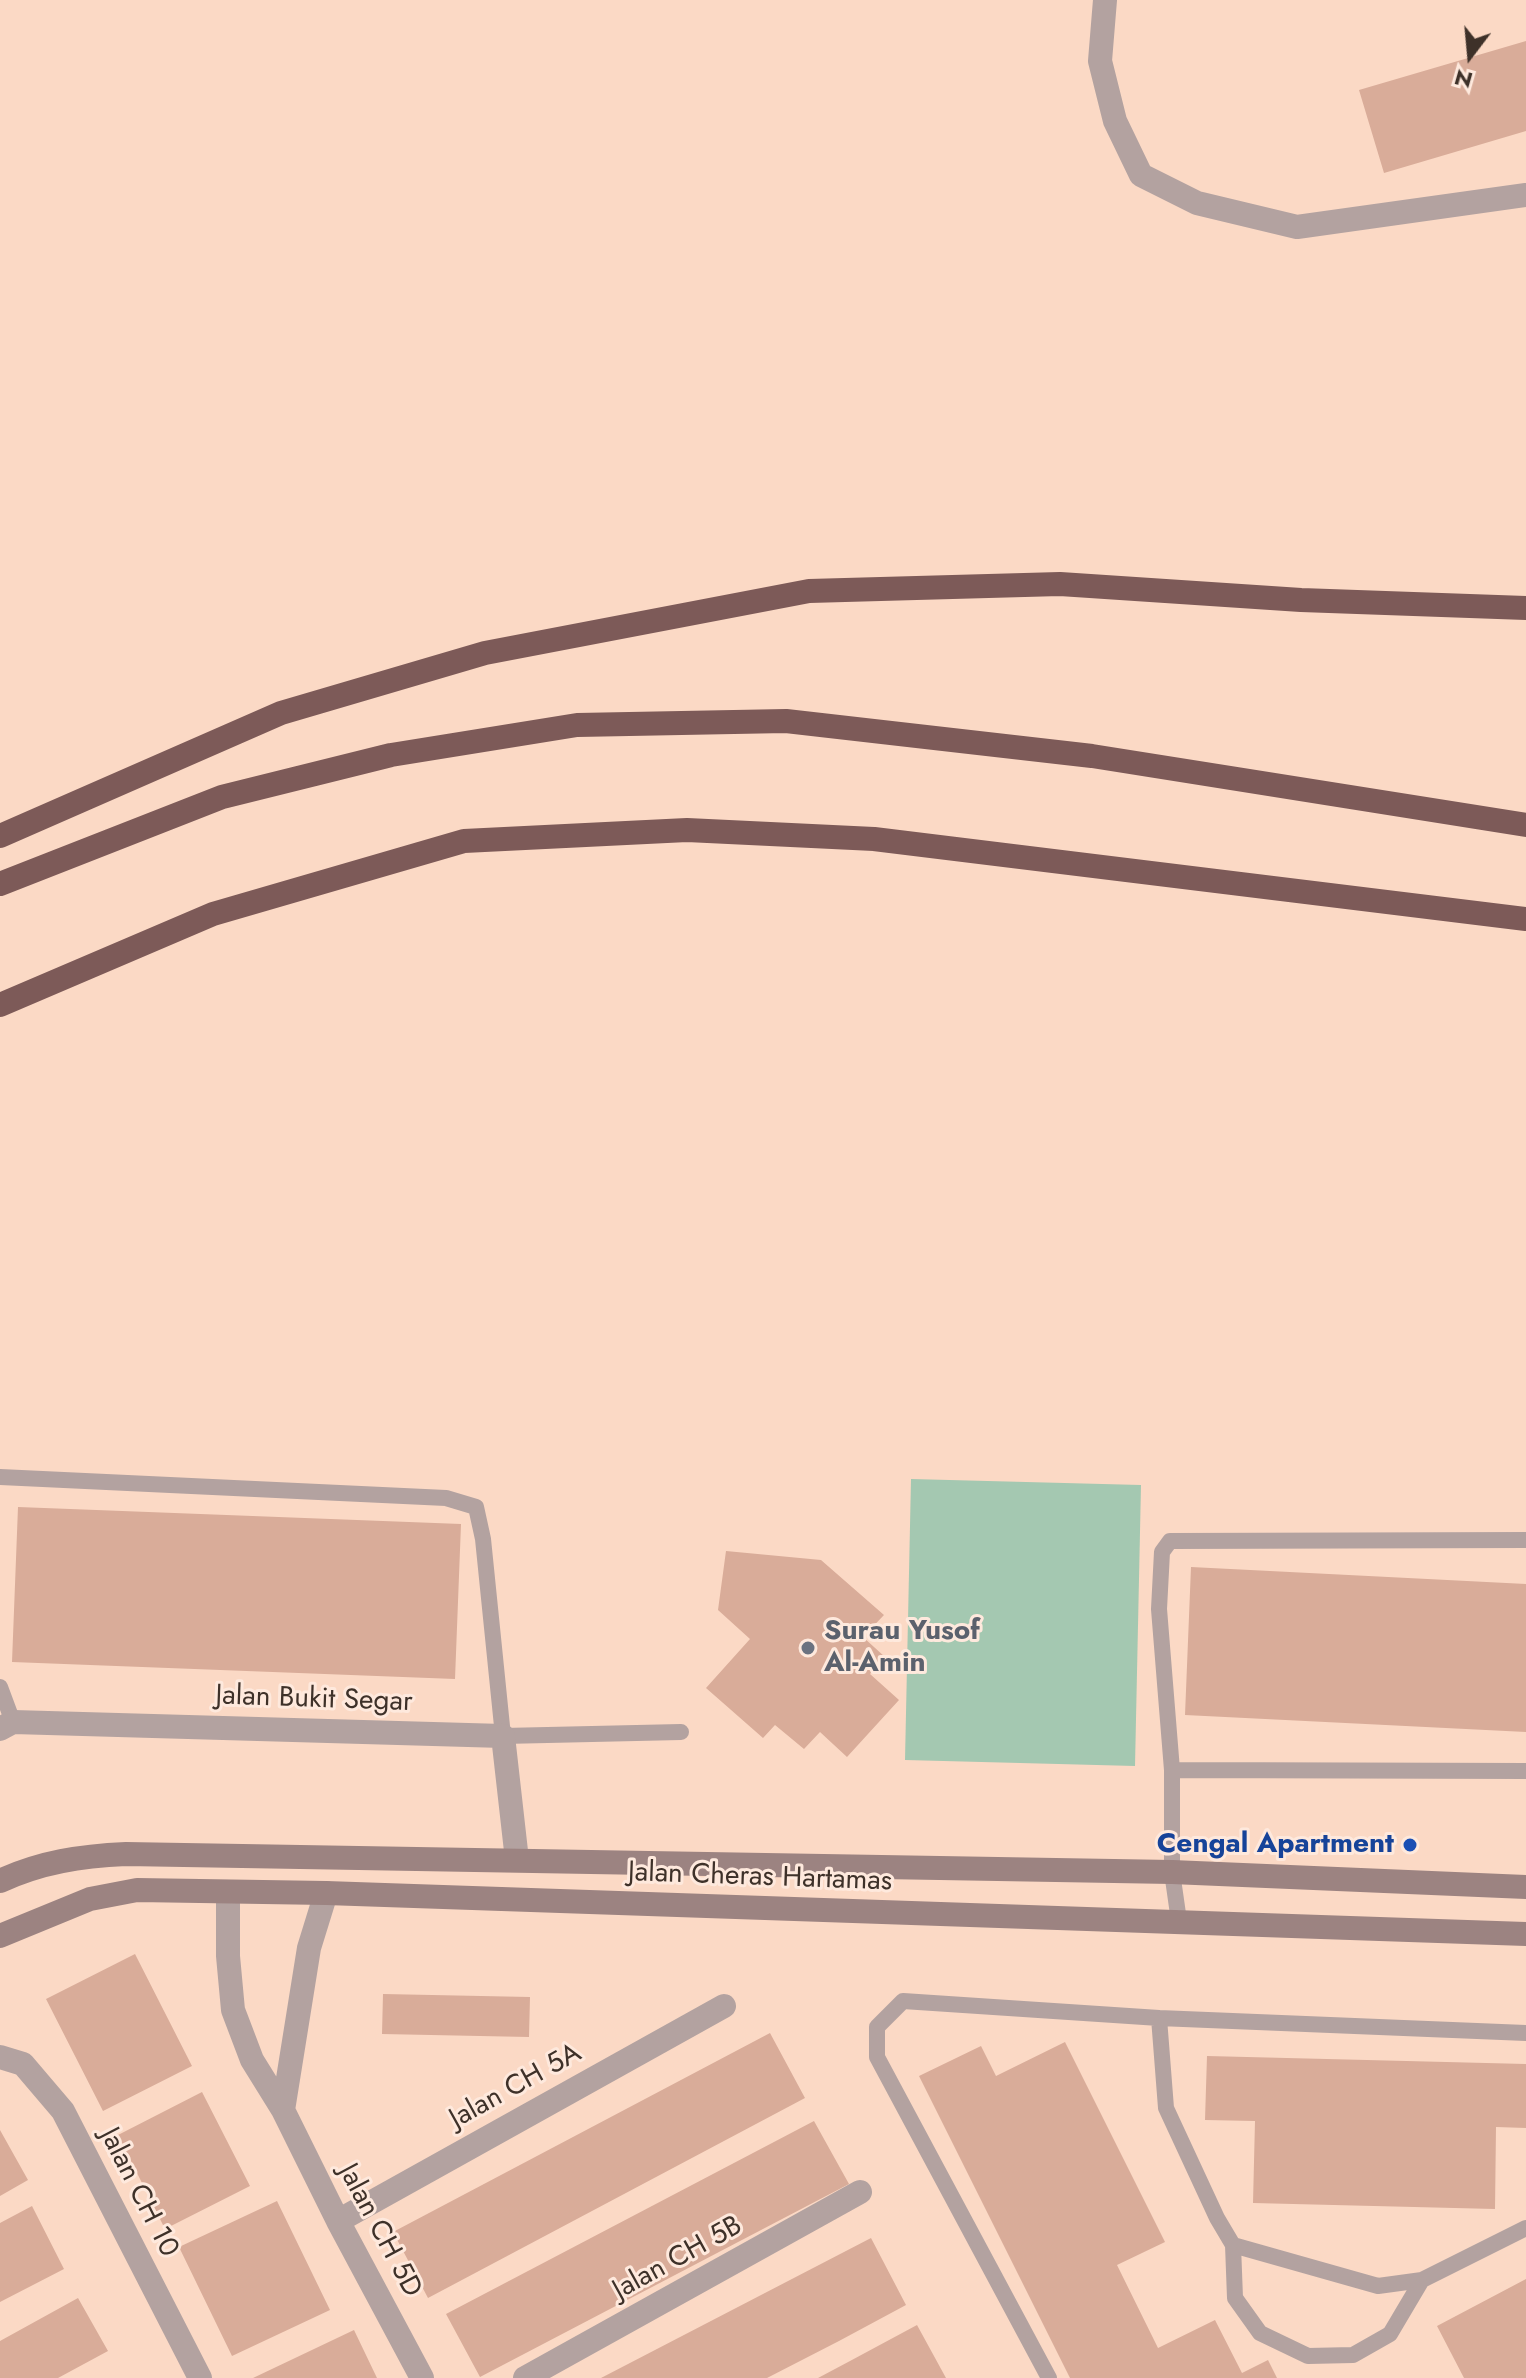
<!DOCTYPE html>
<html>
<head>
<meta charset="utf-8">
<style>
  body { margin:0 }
  #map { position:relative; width:1526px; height:2378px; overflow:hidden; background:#fbd9c5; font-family:Jost,sans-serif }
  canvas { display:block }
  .north { position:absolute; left:1430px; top:16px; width:80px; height:80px; -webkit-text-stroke:6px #fee9dd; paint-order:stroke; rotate:196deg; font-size:22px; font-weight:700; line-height:32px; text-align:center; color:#3e3129 }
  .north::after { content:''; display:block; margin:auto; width:28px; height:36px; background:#3e3129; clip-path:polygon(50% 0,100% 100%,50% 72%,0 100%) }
</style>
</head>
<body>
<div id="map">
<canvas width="1526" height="2378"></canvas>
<div class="north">N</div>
</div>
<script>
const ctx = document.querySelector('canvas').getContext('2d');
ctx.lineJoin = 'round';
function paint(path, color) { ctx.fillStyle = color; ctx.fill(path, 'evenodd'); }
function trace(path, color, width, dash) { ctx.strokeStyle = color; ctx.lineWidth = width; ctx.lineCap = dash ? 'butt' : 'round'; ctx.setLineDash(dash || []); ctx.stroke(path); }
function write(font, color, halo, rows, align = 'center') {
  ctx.font = font + ' Jost,sans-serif'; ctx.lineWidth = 6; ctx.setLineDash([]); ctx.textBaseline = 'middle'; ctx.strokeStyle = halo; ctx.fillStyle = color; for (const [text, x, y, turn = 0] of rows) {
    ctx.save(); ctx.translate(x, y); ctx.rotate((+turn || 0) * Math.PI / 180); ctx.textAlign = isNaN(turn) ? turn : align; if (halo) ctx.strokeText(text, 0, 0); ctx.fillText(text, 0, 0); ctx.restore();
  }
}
const green = new Path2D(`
  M911 1479 1141 1485 1135 1766 905 1760Z`);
const building = new Path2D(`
  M1526 41V131L1384 173 1359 90Z
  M18 1507 461 1524 455 1679 12 1662Z
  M726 1551 821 1560 884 1615 863 1637 885 1657 870 1674 899 1700 847 1757 820 1732 804 1749 775 1725 763 1738 706 1688 750 1639 718 1610Z
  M1191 1567 1526 1584V1732L1185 1715Z
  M135 1954 192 2066 103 2111 46 1999Z
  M383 1994 530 1997 529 2037 382 2034Z
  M770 2033 805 2098 428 2298 393 2232Z
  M1065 2042 1165 2242 1117 2265 1158 2348 1215 2320 1242 2373 1268 2360 1277 2378H1070L919 2076 981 2046 996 2076Z
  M1207 2056 1526 2064V2128L1496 2127 1495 2209 1253 2203 1255 2121 1205 2120Z
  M202 2092 250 2186 165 2229 118 2135Z
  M814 2121 849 2184 480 2377 446 2314Z
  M0 2130 28 2180 0 2196Z
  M277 2201 330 2310 232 2356 179 2247Z
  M32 2206 64 2269 0 2302V2223Z
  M871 2238 906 2305 839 2341 767 2378H601Z
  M1526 2279V2378H1464L1437 2326Z
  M78 2298 108 2351 58 2378H0V2341Z
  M917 2325 946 2378H818L850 2361Z
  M354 2330 377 2378H253Z`);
const lane = new Path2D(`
  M0 1477 446 1498 476 1507 483 1539 503 1736 681 1732
  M0 1687 13 1722
  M1172 1770 1526 1771
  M1179 1921 1172 1872V1770L1159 1609 1162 1552 1170 1541 1526 1540
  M1526 2033 1159 2018 1166 2108 1217 2218 1233 2245 1378 2286 1422 2280 1526 2228
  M1233 2245 1235 2298 1260 2333 1308 2356 1353 2355 1390 2334 1422 2280
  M1049 2378 877 2057V2027L903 2001 1159 2018`);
const street = new Path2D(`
  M1105 0 1100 61 1115 121 1141 175 1197 203 1297 227 1526 195
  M0 1729 13 1722 503 1736 517 1860
  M228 1892V1956L233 2010 252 2060 283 2110 338 2221 422 2378
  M0 2057 23 2064 63 2111 200 2378
  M283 2110 309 1948 326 1893
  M338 2221 724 2006
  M525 2378 860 2192`);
const secondary = new Path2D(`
  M0 1881C41 1862 81 1856 126 1854L1172 1872 1526 1887
  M0 1936 90 1899 137 1890 326 1893 1526 1934`);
const highway = new Path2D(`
  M0 836 281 713 485 653 809 591 1060 584 1301 600 1526 608
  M0 884 222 797 391 755 577 725 786 721 1092 756 1526 825
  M0 1005 213 914 464 841 687 830 874 839 1526 919`);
const markers = [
  [808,1648,8,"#6b7280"],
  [1410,1845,8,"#1a4fb4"]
];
const worshipNames = [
  ["Surau Yusof",824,1632],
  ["Al-Amin",824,1664]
];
const streetNames = [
  ["Jalan Bukit Segar",314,1700,2],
  ["Jalan Cheras Hartamas",760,1878,2],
  ["Jalan CH 5A",516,2087,-29],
  ["Jalan CH 10",138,2193,63],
  ["Jalan CH 5D",379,2231,62],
  ["Jalan CH 5B",678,2259,-29]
];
const transitNames = [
  ["Cengal Apartment",1394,1845]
];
paint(green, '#a4c8b1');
paint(building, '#d9ac99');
trace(lane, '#b3a2a0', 16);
trace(street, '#b3a2a0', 24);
trace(secondary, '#9c8381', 24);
trace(highway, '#7d5a58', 24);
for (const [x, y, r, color] of markers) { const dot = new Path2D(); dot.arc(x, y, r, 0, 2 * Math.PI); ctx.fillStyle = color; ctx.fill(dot); trace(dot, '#fee9dd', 3); }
write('bold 28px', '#5b616d', '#fee9dd', worshipNames, 'left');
write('28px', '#3e3129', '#fee9dd', streetNames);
write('bold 28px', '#164399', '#fee9dd', transitNames, 'right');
</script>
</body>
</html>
